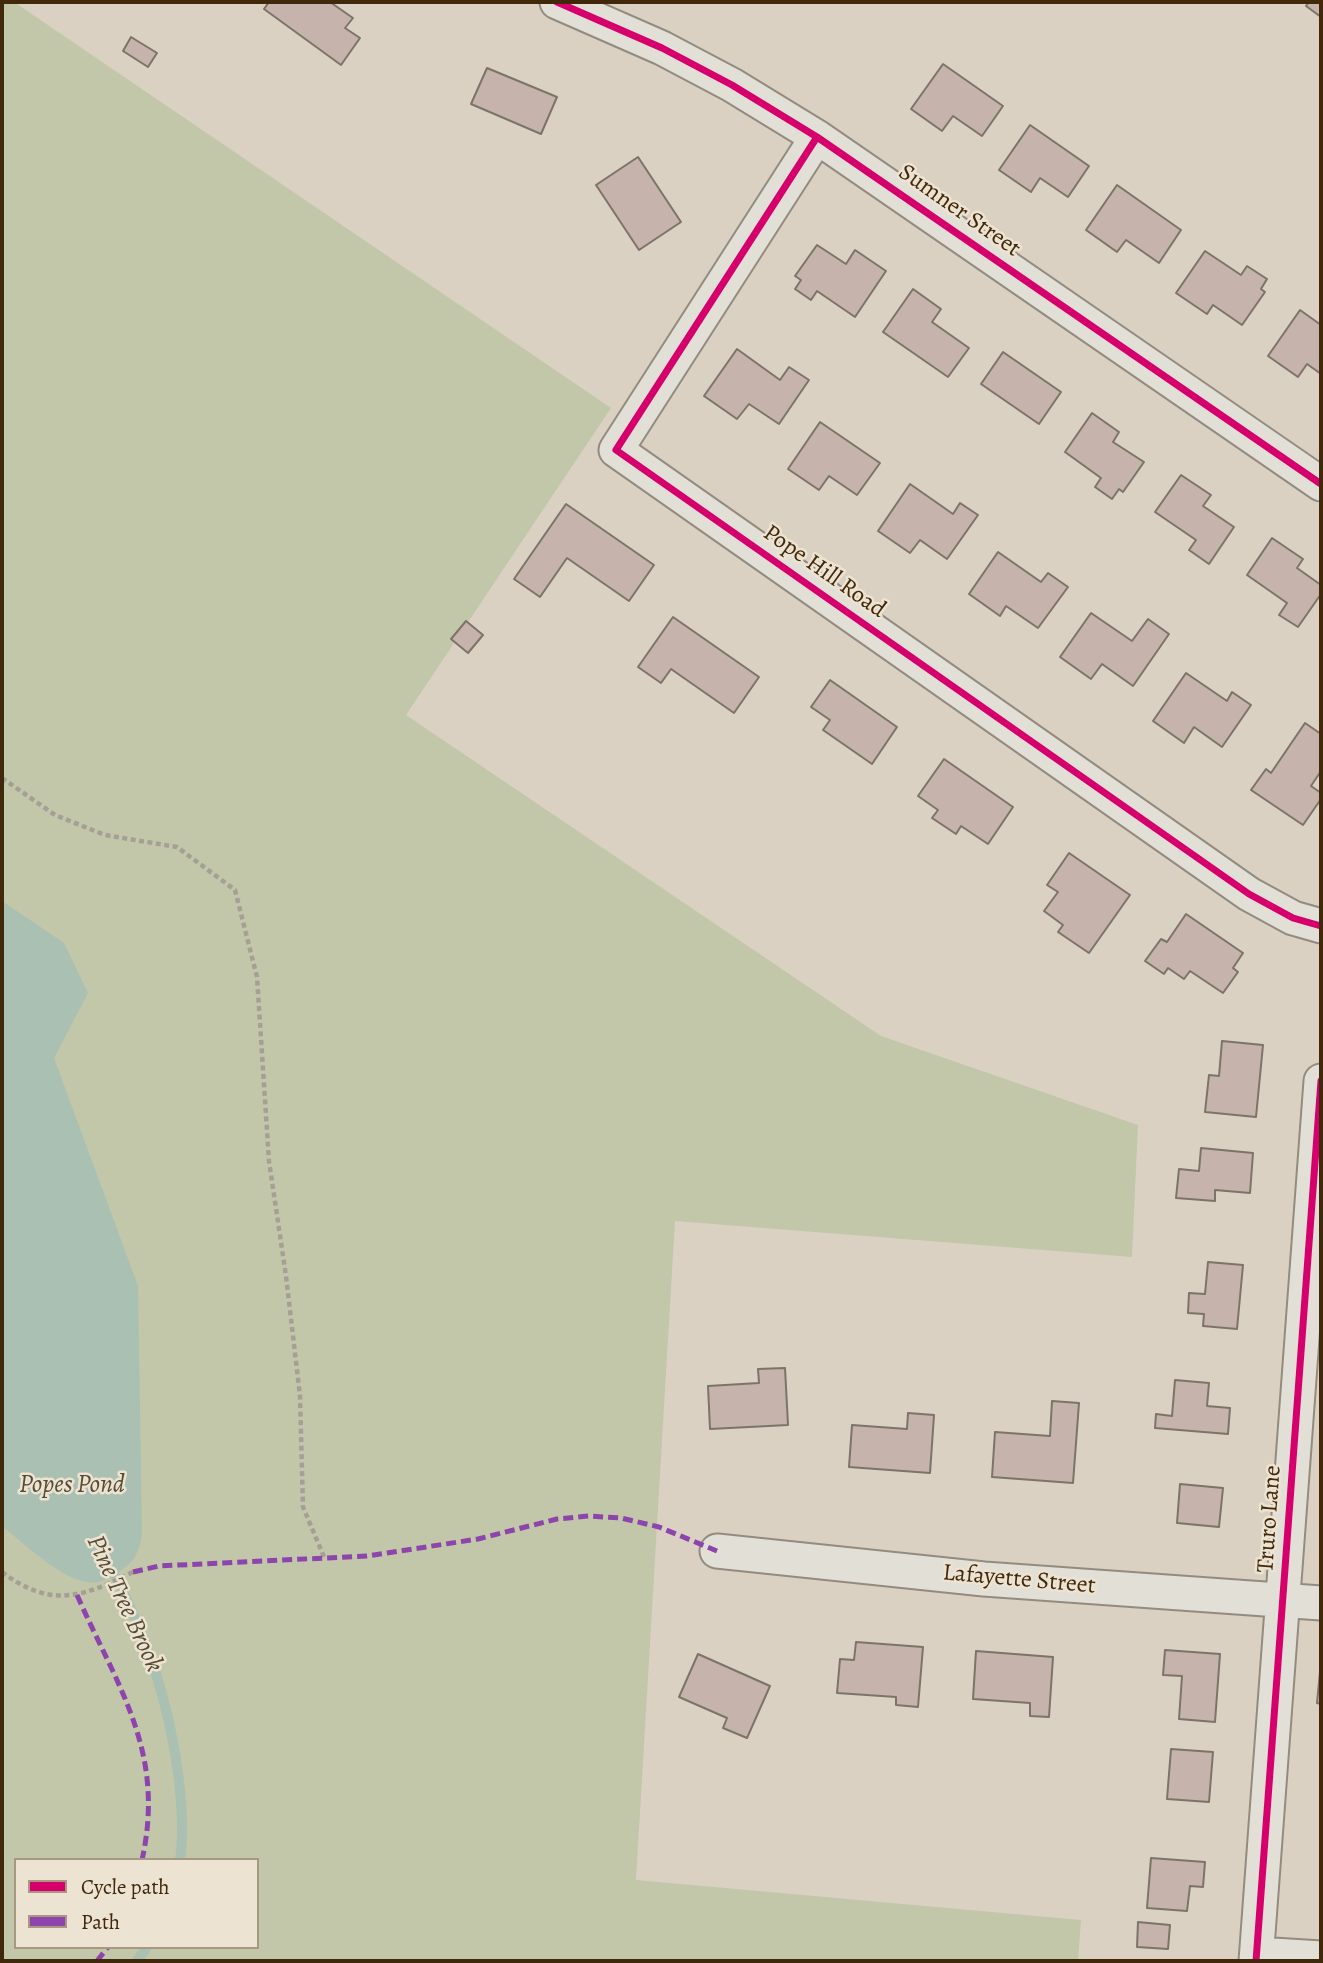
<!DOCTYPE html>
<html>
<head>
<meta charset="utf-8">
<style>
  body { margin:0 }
  #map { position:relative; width:1323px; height:1963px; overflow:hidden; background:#dad1c3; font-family:Alegreya,serif }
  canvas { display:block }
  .frame { position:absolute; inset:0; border:4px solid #41280b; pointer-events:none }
  .legend { position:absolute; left:14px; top:1858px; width:245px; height:91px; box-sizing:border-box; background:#ede3d2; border:2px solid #a89882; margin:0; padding:9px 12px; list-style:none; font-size:21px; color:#41280b }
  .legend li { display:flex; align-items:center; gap:14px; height:35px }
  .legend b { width:35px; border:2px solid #a89882 }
</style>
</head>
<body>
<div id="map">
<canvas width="1323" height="1963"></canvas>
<div class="frame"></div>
<ul class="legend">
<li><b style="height:9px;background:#d6006c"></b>Cycle path</li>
<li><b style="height:9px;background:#8e44ad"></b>Path</li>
</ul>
</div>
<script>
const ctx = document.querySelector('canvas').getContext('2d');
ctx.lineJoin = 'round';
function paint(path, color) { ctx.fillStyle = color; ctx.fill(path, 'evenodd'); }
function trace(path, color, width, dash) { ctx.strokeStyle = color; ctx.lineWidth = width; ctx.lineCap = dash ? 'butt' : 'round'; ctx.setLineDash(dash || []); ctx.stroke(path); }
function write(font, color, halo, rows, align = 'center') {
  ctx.font = font + ' Alegreya,serif'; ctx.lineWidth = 5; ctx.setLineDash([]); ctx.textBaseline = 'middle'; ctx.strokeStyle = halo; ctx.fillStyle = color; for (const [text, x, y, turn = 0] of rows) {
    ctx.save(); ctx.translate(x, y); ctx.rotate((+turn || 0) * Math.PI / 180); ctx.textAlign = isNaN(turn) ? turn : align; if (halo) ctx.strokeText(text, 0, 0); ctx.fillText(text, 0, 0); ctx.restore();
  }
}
const green = new Path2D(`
  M2 2H14L611 408 406 715 881 1036 1138 1125 1132 1257 675 1221 636 1880 1081 1920 1078 1961H2ZM16 1860H257V1947H16Z`);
const water = new Path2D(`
  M2 901 64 943 88 993 54 1058 138 1286 142 1534C139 1553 134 1563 117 1573 111 1575 104 1581 98 1582 69 1588 24 1543 2 1526Z`);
const stream = new Path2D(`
  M108 1562C146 1633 169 1700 179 1780 182 1807 184 1833 180 1860
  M137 1961 147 1947`);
const building = new Path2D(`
  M269 2H330L353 18 345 28 360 38 341 65 264 9Z
  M1309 2H1321V17L1306 6Z
  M131 37 157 53 148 67 123 51Z
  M943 64 1003 106 982 136 953 116 942 131 911 109Z
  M487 68 557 97 541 134 471 104Z
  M1030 125 1089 166 1068 197 1040 178 1031 192 999 170Z
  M638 157 681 222 639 250 596 185Z
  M1117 185 1181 230 1159 263 1126 240 1117 252 1086 230Z
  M817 245 846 264 855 250 886 271 855 317 817 291 811 300 795 289 801 280 795 276Z
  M1205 251 1241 275 1247 266 1267 279 1261 289 1265 292 1242 325 1213 305 1207 314 1176 293Z
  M913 289 941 309 932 322 969 348 948 377 883 332Z
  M1300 310 1321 325V374L1307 364 1298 377 1268 356Z
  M737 349 780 380 789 367 809 380 779 424 749 404 737 419 704 396Z
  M1003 352 1061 392 1039 424 981 384Z
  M1092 413 1119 432 1113 442 1144 462 1123 492 1119 489 1112 499 1095 487 1101 478 1065 452Z
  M820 422 880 463 857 495 829 476 819 490 788 469Z
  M1181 475 1211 495 1203 506 1234 527 1209 564 1189 550 1196 540 1155 512Z
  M910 484 953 514 960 503 978 515 947 559 920 540 910 553 878 531Z
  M566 504 654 565 629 601 567 558 540 597 514 579Z
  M1272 538 1303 559 1297 568 1321 585V594L1298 627 1279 615 1287 603 1247 575Z
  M998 552 1041 582 1048 573 1068 587 1038 628 1006 606 1000 616 969 594Z
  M1091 613 1132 641 1148 619 1169 634 1133 686 1102 664 1091 679 1060 657Z
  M673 617 759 677 734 713 671 669 661 683 638 667Z
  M466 621 483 635 468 653 451 639Z
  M1186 673 1227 701 1232 692 1251 705 1222 747 1194 727 1184 743 1153 721Z
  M830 680 897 727 872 764 823 730 830 720 811 707Z
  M1305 723 1321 734V771L1311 786 1321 793V799L1303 825 1251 790 1266 769 1271 773Z
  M944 759 1013 807 988 844 961 826 956 834 932 818 938 810 918 796Z
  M1069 853 1130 895 1089 953 1058 932 1063 925 1044 911 1058 892 1047 885Z
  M1186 914 1243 953 1233 968 1238 972 1223 993 1190 971 1184 979 1168 968 1164 974 1145 961 1161 939 1167 942Z
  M1222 1041 1263 1045 1256 1117 1205 1112 1209 1075 1219 1076Z
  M1201 1148 1253 1153 1250 1193 1215 1190V1201L1176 1198 1179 1169 1199 1171Z
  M1208 1262 1243 1265 1237 1329 1203 1326 1204 1314 1188 1313 1189 1293 1205 1294Z
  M785 1368 788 1425 710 1429 708 1386 759 1383 758 1369Z
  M1175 1380 1209 1383 1207 1406 1230 1408 1228 1434 1155 1428 1156 1414 1172 1416Z
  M1052 1401 1079 1403 1073 1483 992 1477 995 1432 1050 1436Z
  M908 1413 934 1415 930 1473 849 1467 852 1425 907 1429Z
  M1180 1484 1223 1488 1219 1527 1177 1523Z
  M856 1642 923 1647 918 1707 896 1705V1697L837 1693 840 1659 854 1660Z
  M1165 1650 1220 1654 1215 1722 1179 1719 1182 1676 1163 1675Z
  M976 1651 1053 1657 1049 1717 1030 1716V1703L973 1699Z
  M698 1654 770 1686 747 1738 723 1728 727 1718 679 1697Z
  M1320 1672H1321V1704L1317 1703Z
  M1171 1749 1213 1752 1209 1802 1167 1799Z
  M1151 1858 1205 1862 1203 1887 1190 1886 1187 1911 1147 1908Z
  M1138 1922 1170 1925 1168 1949 1137 1947Z`);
const path = new Path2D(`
  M2 778 55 815 105 835 177 847 235 890 257 977 269 1161 286 1276 300 1396 303 1507 324 1557
  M2 1572C51 1609 83 1597 133 1572`);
const minor = new Path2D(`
  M557 2 662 48 732 85 817 137 1321 484
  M817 137 616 450 1249 894 1293 918 1321 926
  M717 1551 984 1579 1321 1603
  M1257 1954 1321 1958
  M1256 1961 1321 1081`);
const quiet = new Path2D(`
  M133 1572 159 1566 367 1556 478 1539 557 1519 589 1516 621 1518 659 1527 717 1551
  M77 1595C118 1688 166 1752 142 1860
  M97 1961 108 1947`);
const cycleway = new Path2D(`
  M557 2 662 48 732 85 817 137 1321 484
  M817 137 616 450 1249 894 1293 918 1321 926
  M1256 1961 1321 1081`);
const streetNames = [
  ["Sumner Street",959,211,35],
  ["Pope Hill Road",824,572,35],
  ["Truro Lane",1270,1519,-86],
  ["Lafayette Street",1019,1580,5]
];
const waterNames = [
  ["Popes Pond",72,1486],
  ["Pine Tree Brook",124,1604,65]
];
paint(green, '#c2c7a9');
paint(water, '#aac0b2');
trace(stream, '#aac0b2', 10);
paint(building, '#c6b3ab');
trace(building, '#7c7468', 2);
trace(minor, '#938b7f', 37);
trace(path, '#a59f96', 4.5, [5, 3.5]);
trace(minor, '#e2dfd7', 33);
trace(quiet, '#8e44ad', 5, [10, 5]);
trace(cycleway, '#d6006c', 7);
write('24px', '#41280b', '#ede3d2', streetNames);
write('italic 26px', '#564c33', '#ede3d2', waterNames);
</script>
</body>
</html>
